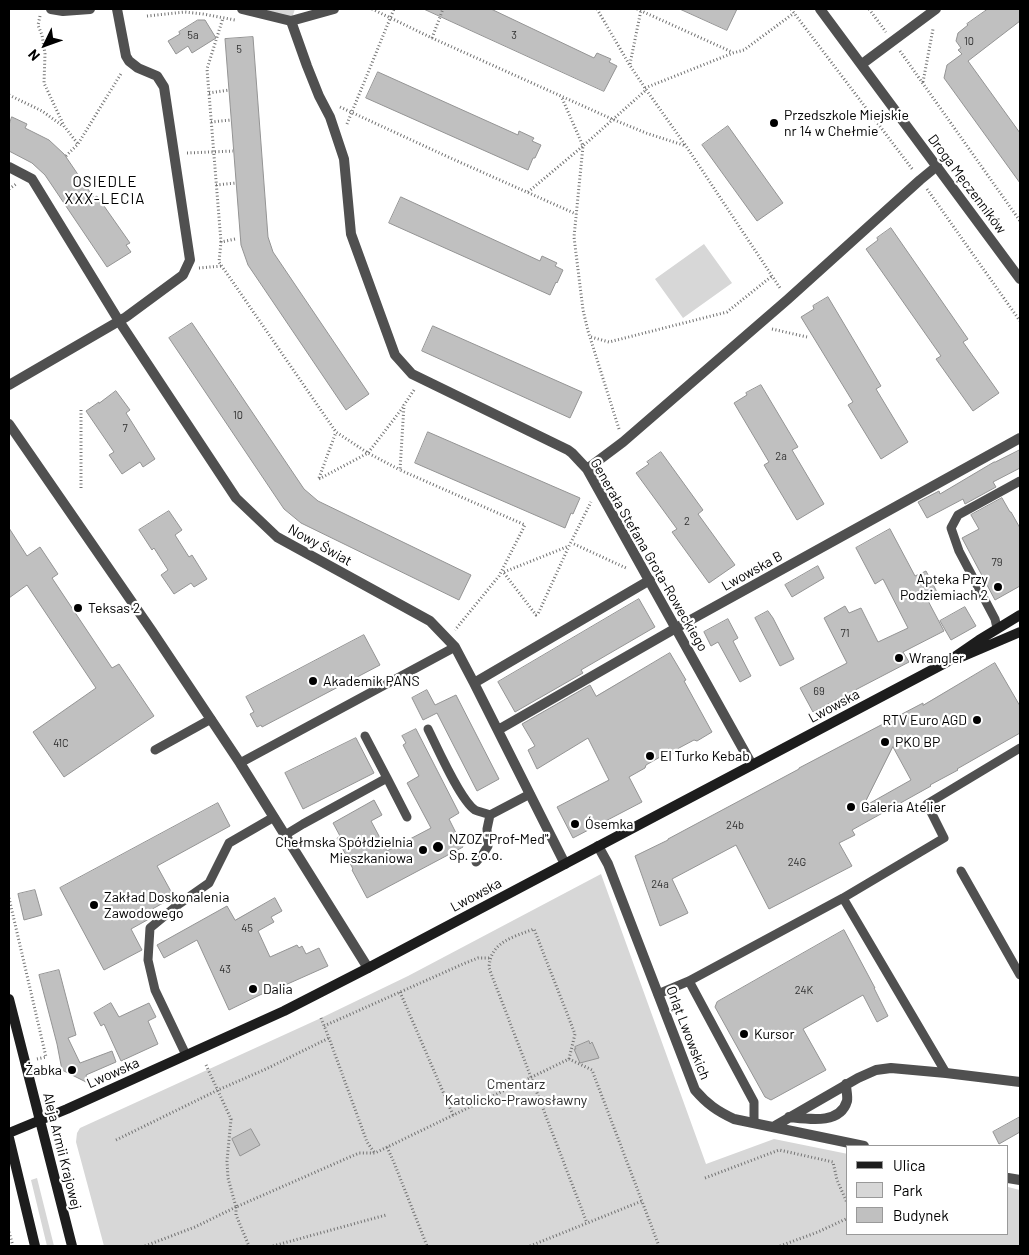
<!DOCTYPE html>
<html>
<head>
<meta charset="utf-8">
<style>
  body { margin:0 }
  #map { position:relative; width:1029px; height:1255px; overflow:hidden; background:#fff; font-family:Barlow,sans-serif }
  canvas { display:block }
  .frame { position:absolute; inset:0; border:10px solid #000; pointer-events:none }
  .legend { position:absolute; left:846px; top:1145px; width:162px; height:90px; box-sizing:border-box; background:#fff; border:1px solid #999; margin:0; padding:6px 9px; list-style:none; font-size:15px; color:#000 }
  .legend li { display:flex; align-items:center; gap:10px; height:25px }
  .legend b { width:25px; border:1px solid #999 }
  .north { position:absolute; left:20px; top:20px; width:50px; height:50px; -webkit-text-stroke:4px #fff; paint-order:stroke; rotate:228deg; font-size:14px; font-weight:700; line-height:20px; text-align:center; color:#000 }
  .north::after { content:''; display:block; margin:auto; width:18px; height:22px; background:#000; clip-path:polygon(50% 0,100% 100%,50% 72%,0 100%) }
</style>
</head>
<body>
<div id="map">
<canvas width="1029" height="1255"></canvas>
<div class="frame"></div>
<ul class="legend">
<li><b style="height:6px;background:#1d1d1d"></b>Ulica</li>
<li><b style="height:14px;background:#d7d7d7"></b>Park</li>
<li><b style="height:14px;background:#c0c0c0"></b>Budynek</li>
</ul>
<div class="north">N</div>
</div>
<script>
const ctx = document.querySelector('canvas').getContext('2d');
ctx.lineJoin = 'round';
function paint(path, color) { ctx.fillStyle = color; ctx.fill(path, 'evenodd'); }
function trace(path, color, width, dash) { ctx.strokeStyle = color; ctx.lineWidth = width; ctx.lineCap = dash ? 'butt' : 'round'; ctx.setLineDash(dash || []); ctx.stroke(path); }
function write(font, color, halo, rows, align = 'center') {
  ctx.font = font + ' Barlow,sans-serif'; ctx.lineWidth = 4.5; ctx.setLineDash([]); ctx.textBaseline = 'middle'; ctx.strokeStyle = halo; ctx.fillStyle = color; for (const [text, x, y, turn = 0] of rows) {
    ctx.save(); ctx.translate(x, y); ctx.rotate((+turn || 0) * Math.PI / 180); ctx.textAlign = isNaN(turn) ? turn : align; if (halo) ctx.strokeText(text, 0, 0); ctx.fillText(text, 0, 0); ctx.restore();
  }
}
const green = new Path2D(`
  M243 9H295L291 21Z
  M704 244 732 283 683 318 655 279Z
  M601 874 706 1164 774 1139 848 1154V1234H1008V1187L1020 1190V1246H104L76 1142 77 1133 80 1128 321 1018 408 976Z
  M37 1178 54 1246H47L31 1180Z`);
const building = new Path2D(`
  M424 9H491L594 58 597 53 611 59 609 62 617 66 604 91Z
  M680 9H737L727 30Z
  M988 9H1020V21L968 61 1020 133V183L944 78 947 65 962 54 958 50 961 48 956 41 958 33 968 25 967 24Z
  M198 20H205L216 38 192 53 188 46 176 54 168 41 180 34 179 32Z
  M253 37 268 237 273 252 369 394 346 410 248 265 241 245 225 39Z
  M378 72 518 135 519 131 534 138 532 141 541 145 535 158H533L528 170 366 98Z
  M12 117 27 124 25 128 49 140 64 154 94 198 97 196 130 243 126 245 131 252 107 267 45 175 32 163 9 151V125Z
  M728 126 783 203 757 221 702 145Z
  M401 197 540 261 542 256 557 263 555 266 563 270 557 283 556 282 550 295 389 223Z
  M891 228 968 339 963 342 999 393 973 411 936 359 941 356 866 249 878 240 877 238Z
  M828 297 881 386 876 389 908 442 881 459 848 405 853 402 801 317 814 309 813 306Z
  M192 323 304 489 318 501 471 575 459 600 301 523 284 509 169 338Z
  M433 326 582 392 570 418 422 351Z
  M761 385 798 447 792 450 824 504 797 520 764 465 769 462 734 403 747 395 746 393Z
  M116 391 130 410 126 413 155 459 143 467 140 462 122 474 109 455 114 452 86 411 99 402V403Z
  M428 432 580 498 573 514 571 513 565 528 415 463Z
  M1020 450V468L993 482 996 487 965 504 963 499 927 518 918 502 939 491 940 494 994 462H995Z
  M661 452 703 510 698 514 735 565 709 583 672 532 677 529 636 473 649 464 647 462Z
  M1002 498 1010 512H1011L1020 528V586L995 600 962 538 979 529 971 515Z
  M169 511 182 530 175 535 189 557 192 555 207 579 194 587 191 583 174 594 161 575 168 570 154 548 152 550 139 530Z
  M9 528 27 556 40 547 58 574 52 578 112 668 119 664 154 716 64 777 33 732 96 688 27 585 9 598Z
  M890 529 915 576 926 571 937 592 926 597 944 631 903 652 909 662 813 712 800 688 847 663 824 618 845 606 849 613 861 608 878 642 908 628 883 579 875 584 856 548Z
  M818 566 824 578 792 597 785 585Z
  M639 599 655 627 581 670 583 673 515 712 498 682Z
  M965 607 976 626 951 640 940 621Z
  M768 611 773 618 794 659 780 666 755 618Z
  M728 619 738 638 733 641 751 676 740 682 718 642 711 646 704 632Z
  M364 635 380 665 262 727 261 725 257 727 250 714 254 712 246 697Z
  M670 653 686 680 684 681 712 732 697 741 694 740 679 748 670 756 660 757 646 765 645 768 629 777 642 802 573 838 557 807 609 780 588 738 537 769 528 750 535 746 522 724 590 685 596 696Z
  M995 663 1020 706V733L957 769 958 770 930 785 931 786 852 830 855 835 839 843 852 866 769 909 736 845 672 879 688 913 660 926 635 856 668 840V839L799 769V768L923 703V705ZM893 747 911 780 863 807Z
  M427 690 435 705 456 695 499 779 477 791 437 713 423 720 412 698Z
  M416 729 459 813 449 819 463 847 367 898 352 870 353 869 337 838 340 836 333 823 374 800 382 815 371 821 387 851 431 828 407 783 419 776 403 745 406 743 402 736Z
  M356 738 374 773 303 809 285 773Z
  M218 803 230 826 157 866 174 897 145 913 149 919 131 929 142 950 104 970 60 888Z
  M35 890 42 915 24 920 18 894Z
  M275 898 282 911 271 917 274 922 258 931 270 957 297 945 299 948 302 946 306 954 319 948 328 966 283 986 284 987 267 995 266 992 229 1010 197 940 164 958 157 945 227 906 235 920Z
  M844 930 875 988H874L888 1016 877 1022 863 995 803 1029 826 1070 771 1100 765 1097 715 1007 717 1002Z
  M59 970 76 1035 68 1038 80 1063 112 1051 116 1062 86 1075 90 1084 62 1070 57 1044 39 975Z
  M111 1003 119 1017 149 1003 156 1017 148 1021 158 1044 121 1061 104 1024 101 1026 94 1013Z
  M589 1041 590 1044 592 1042 599 1058 580 1063 574 1049H576L575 1047Z
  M1020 1117V1132L999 1144 993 1132Z
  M251 1129 260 1145 240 1156 232 1139Z`);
const path = new Path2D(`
  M372 9 432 38 612 119 646 133 686 146
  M597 9 629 64 645 88 686 146 780 288
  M637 9 732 52
  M791 9 913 170
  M869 9 886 32
  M40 16 38 25 42 35 45 54 44 83 64 126 78 144
  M147 16 185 12 203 14 235 20
  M432 38 443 9
  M900 51 1020 221
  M630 64 641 10
  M923 82 933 29
  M645 88 733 53 744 50 794 13
  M209 93 229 90
  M9 95 42 111 63 126
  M340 107 446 156 576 214
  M211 122 231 120
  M347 124 394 9
  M187 153 233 151
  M66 156 78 144 122 72
  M216 185 236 183
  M9 189 16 184
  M927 189 1020 321
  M528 192 583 146 562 98
  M235 239 221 242 219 262 336 432 368 453 400 470
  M221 242 207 69 223 18
  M199 268 222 266
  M772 329 807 337
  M591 337 609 342 727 312 772 276
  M414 390 404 405 400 470 525 525 499 576 455 630
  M619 429 588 331 583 310 574 237 583 146 646 90
  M319 478 336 432
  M319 479 368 453 404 406
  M81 488V409
  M574 544 626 568
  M504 572 569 546
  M504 573 536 615 538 614 569 546 591 502
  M9 898 46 1057 37 1059
  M400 992 453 1115
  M321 1018 329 1038 367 1142 374 1152
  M324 1026 463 964 478 958H489
  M569 1059 575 1034 534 929C513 937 490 942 489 968L587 1223
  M206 1065 231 1119 227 1161 228 1178 236 1207 359 1153H375L569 1059 592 1070 659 1246
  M116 1140 218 1090 266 1069 329 1038
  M387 1147 395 1165 427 1246
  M705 1178 779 1150 833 1162 837 1180 848 1205
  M236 1207V1215L249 1246
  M9 1232 13 1246
  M145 1246 195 1227 236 1207
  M273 1246 386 1215
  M530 1246 642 1201
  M780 1246 818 1232 848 1218`);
const service = new Path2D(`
  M997 628 995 619 959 551 951 528 958 515 1020 481
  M428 729C437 747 460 800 475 810 479 812 486 813 490 815
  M365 736 387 778
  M155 750 211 719
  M240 763 455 647
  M285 835 303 824 387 778 407 817
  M476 862 483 854 488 846 487 829 490 815 530 794
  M961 871 1020 975
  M843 898 946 1073
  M689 981 754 1102V1123
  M658 994 689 981 843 898 944 838 927 804 1020 748
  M186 1055 155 990 148 960 150 928 179 904 209 883 229 843 274 817`);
const minor = new Path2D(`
  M291 21 307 66 319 96 330 117 344 159 351 234 395 355 412 374 568 450 572 453 587 469 752 765
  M862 64 936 9
  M9 167 32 179 119 321 236 498 277 537 430 621 455 647 474 683 565 864
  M9 385 126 317 183 275 190 260 164 87 157 76 138 68 129 61 126 56 117 9
  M9 424 152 631 240 763 368 968
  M587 469 623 442 787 300 920 180 937 166
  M474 683 650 580
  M498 730 676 628 1020 438
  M598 846 608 864 695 1090C707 1104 717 1111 734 1119L864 1146
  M789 1117C808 1119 840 1125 847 1101 848 1096 846 1090 846 1084
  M773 1127 858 1078 876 1070 891 1068 946 1073 1020 1082
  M1008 1178 1020 1180`);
const tertiary = new Path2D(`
  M51 9 63 11 90 9
  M242 9 291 21 334 9
  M820 9 1020 279`);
const secondary = new Path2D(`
  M959 658 1020 632
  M9 999 72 1246
  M9 1133 67 1109 284 1011 368 968 947 662 979 640 1020 615
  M9 1138 35 1246`);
const markers = [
  [774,123,5,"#000"],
  [998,587,5,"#000"],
  [78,608,5,"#000"],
  [899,658,5,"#000"],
  [313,681,5,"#000"],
  [977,720,5,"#000"],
  [885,742,5,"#000"],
  [650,756,5,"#000"],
  [851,807,5,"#000"],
  [575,824,5,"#000"],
  [438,847,6,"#000"],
  [423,850,5,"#000"],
  [94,905,5,"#000"],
  [253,989,5,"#000"],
  [744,1034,5,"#000"],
  [72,1070,5,"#000"]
];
const numberNames = [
  ["5a",193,35],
  ["3",514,35],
  ["10",969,41],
  ["5",239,49],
  ["10",238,415],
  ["7",125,428],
  ["2a",781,456],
  ["2",687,521],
  ["79",997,562],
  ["71",845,633],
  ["69",819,691],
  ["41C",61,743],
  ["24b",735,825],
  ["24G",797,862],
  ["24a",660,884],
  ["45",247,928],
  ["43",225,969],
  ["24K",804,990]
];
const poiNames = [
  ["Przedszkole Miejskie",784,115],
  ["nr 14 w Chełmie",784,131],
  ["Apteka Przy",988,579,"right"],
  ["Podziemiach 2",988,595,"right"],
  ["Teksas 2",88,608],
  ["Wrangler",909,658],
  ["Akademik PANS",323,681],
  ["RTV Euro AGD",967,720,"right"],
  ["PKO BP",895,742],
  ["El Turko Kebab",660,756],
  ["Galeria Atelier",861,807],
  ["Ósemka",585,824],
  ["NZOZ \"Prof-Med\"",449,839],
  ["Sp. z o.o.",449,855],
  ["Chełmska Spółdzielnia",413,842,"right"],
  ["Mieszkaniowa",413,858,"right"],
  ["Zakład Doskonalenia",104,897],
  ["Zawodowego",104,913],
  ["Dalia",263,989],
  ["Kursor",754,1034],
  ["Żabka",62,1070,"right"]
];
const streetNames = [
  ["Droga Męczenników",967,184,53],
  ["Nowy Świat",320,545,29],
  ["Generała Stefana Grota-Roweckiego",649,555,60],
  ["Lwowska B",752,571,-29],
  ["Lwowska",834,706,-28],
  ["Lwowska",476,895,-28],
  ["Orląt Lwowskich",688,1033,69],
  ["Lwowska",113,1073,-24],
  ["Aleja Armii Krajowej",62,1151,76]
];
const parkNames = [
  ["Cmentarz",516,1084],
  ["Katolicko-Prawosławny",516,1100]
];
const neighbourhoodNames = [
  ["OSIEDLE",105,182],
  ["XXX-LECIA",105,199]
];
paint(green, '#d7d7d7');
paint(building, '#c0c0c0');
trace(building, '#949494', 1);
trace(path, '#727272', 3, [1, 2.5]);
trace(service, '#505050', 9);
trace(minor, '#505050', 10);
trace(tertiary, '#505050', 10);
trace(secondary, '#1d1d1d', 10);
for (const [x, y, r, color] of markers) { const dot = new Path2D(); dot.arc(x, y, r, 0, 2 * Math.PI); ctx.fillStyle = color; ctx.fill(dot); trace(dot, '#fff', 2); }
write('11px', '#303030', null, numberNames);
write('14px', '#000', '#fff', poiNames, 'left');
write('14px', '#000', '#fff', streetNames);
write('14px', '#2e2e2e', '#fff', parkNames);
ctx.letterSpacing = '1px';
write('15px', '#000', '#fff', neighbourhoodNames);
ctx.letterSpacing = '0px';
</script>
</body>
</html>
